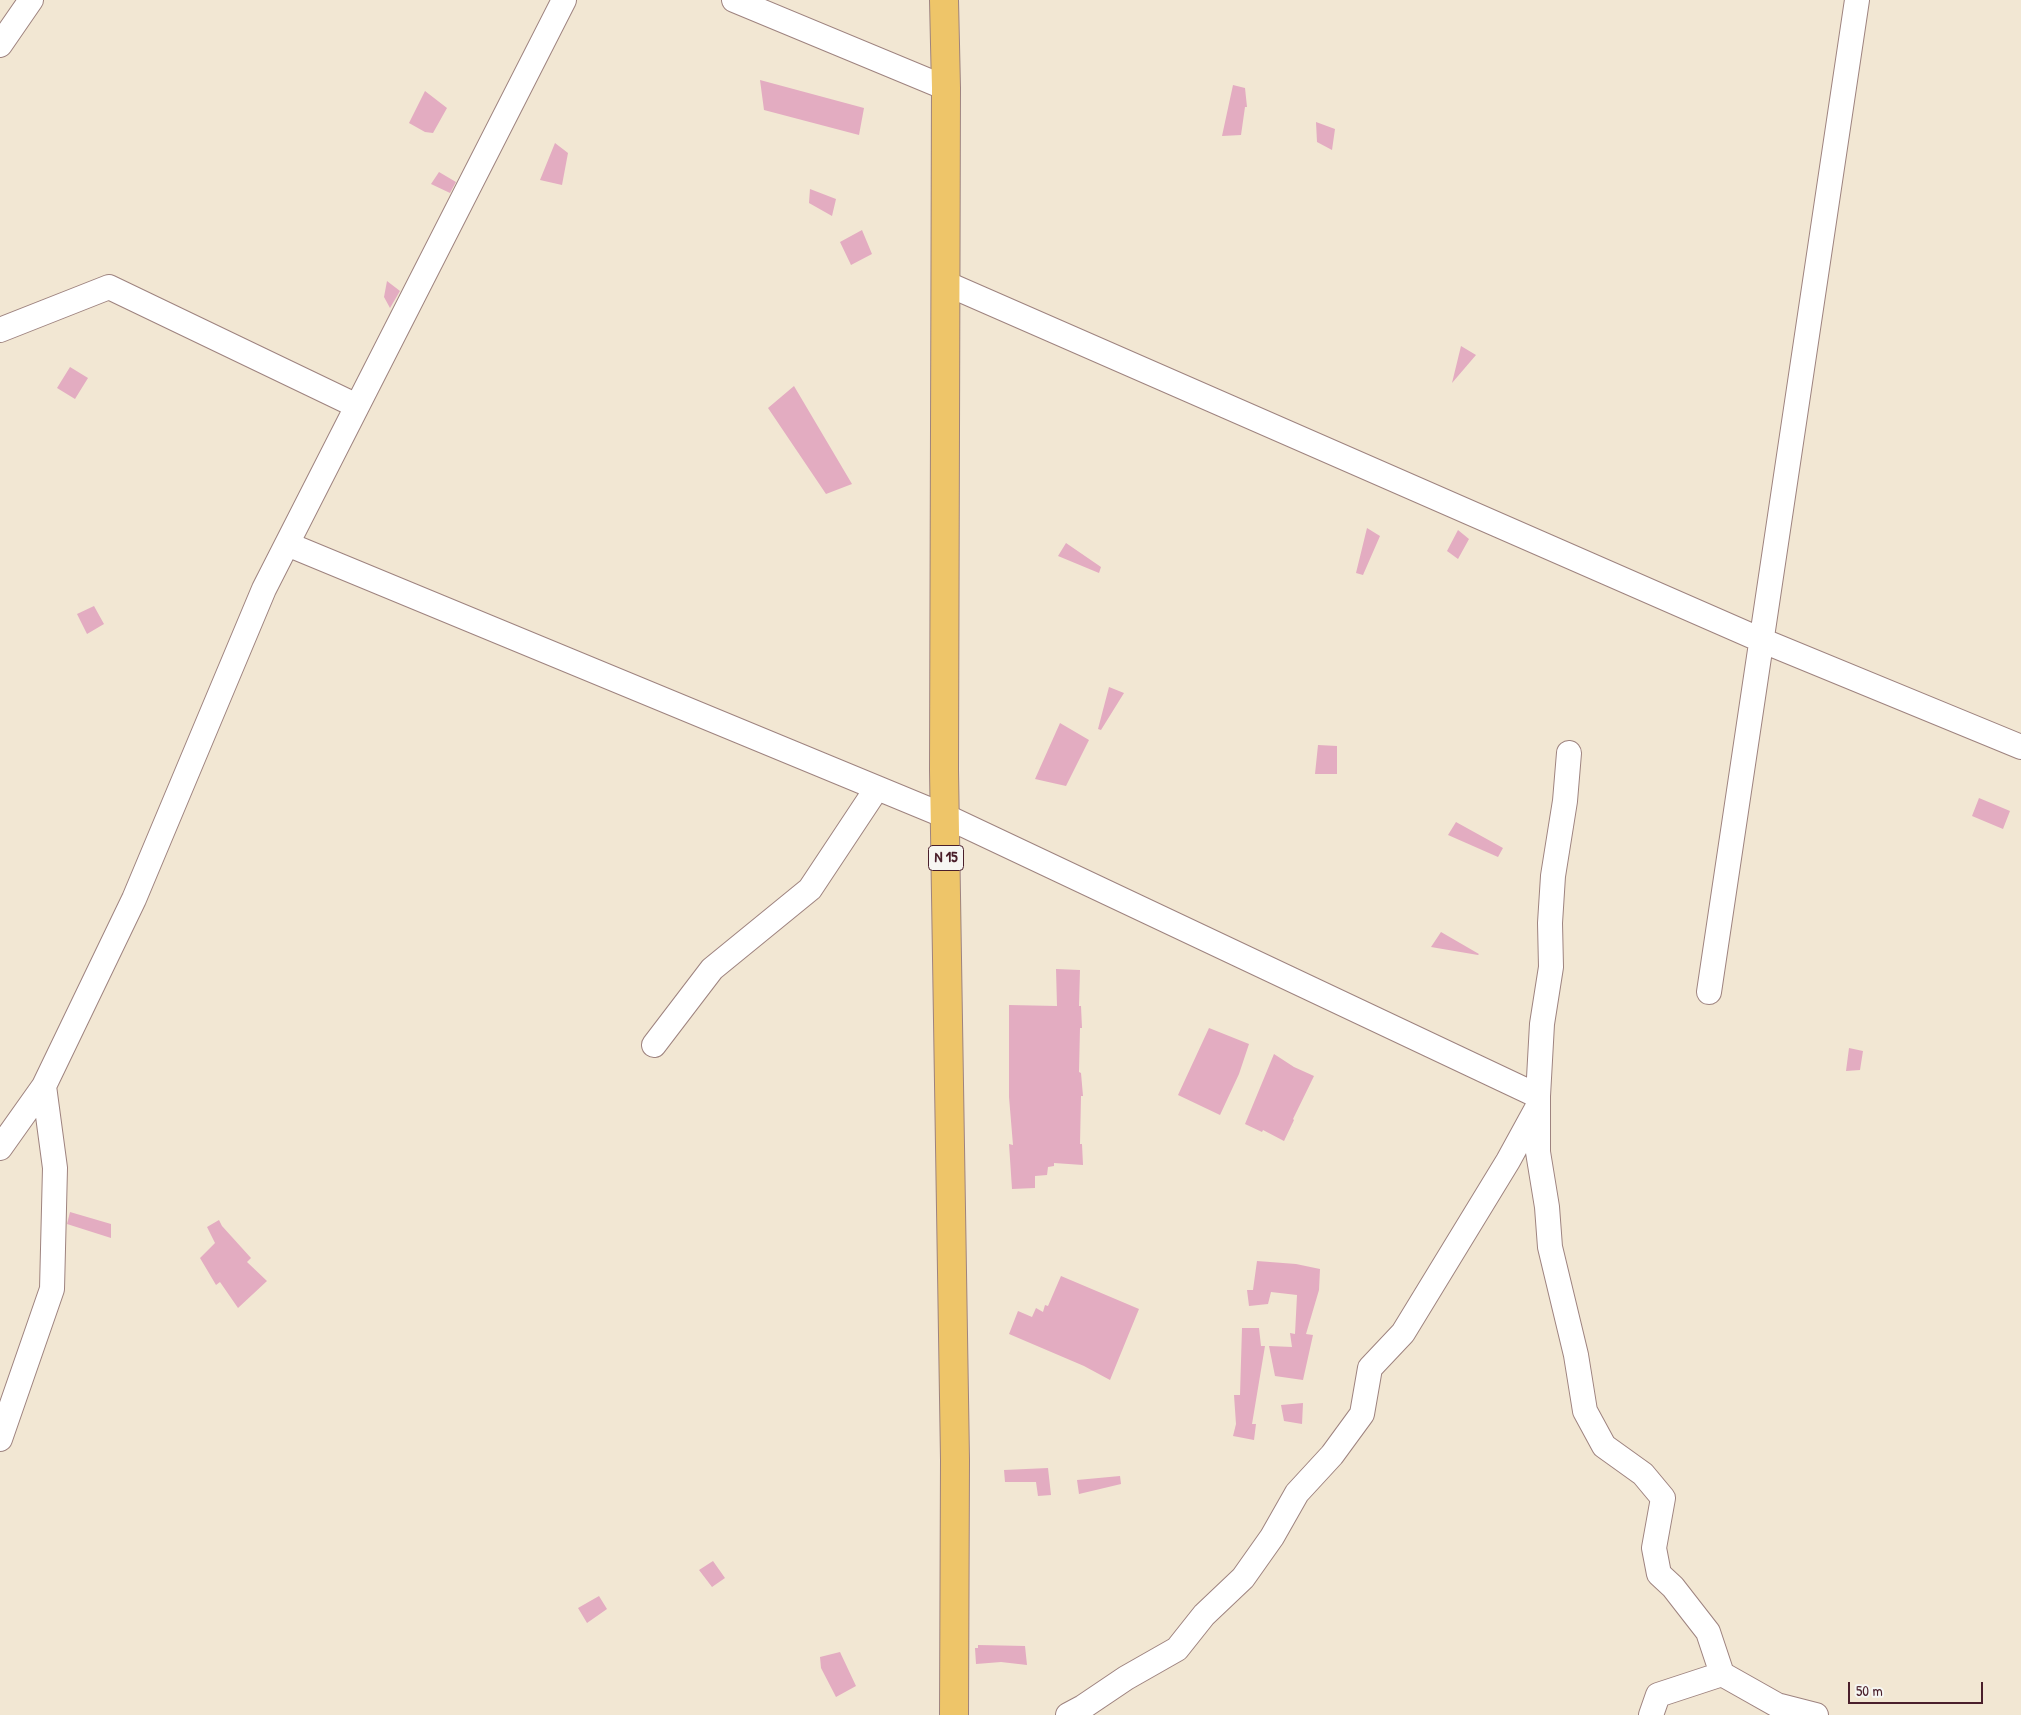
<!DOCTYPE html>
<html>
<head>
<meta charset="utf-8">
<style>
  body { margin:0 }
  #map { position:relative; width:2021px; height:1715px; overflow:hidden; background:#f2e7d3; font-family:"Patrick Hand",sans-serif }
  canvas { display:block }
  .scale { position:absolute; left:1848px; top:1682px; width:135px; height:22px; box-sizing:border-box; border:2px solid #4a1f2b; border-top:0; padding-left:6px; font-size:15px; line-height:18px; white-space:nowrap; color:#4a1f2b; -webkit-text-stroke:4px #f6f6f2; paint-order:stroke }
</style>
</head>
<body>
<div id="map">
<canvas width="2021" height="1715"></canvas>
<div class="scale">50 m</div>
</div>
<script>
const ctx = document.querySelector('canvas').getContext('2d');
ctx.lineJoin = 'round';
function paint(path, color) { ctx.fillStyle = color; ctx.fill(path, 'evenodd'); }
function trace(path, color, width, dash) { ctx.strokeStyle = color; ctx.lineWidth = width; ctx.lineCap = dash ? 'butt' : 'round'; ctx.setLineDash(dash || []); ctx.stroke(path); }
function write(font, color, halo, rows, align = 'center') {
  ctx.font = font + ' "Patrick Hand",sans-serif'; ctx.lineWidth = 4; ctx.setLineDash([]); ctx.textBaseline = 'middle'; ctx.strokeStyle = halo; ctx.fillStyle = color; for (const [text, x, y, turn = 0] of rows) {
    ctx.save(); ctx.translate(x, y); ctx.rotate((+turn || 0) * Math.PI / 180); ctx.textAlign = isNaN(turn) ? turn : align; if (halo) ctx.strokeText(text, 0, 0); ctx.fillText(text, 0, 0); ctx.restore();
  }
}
const building = new Path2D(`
  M760 80 864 108 859 135 764 110Z
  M1233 85 1245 88 1247 107H1245L1241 135 1222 136Z
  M425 91 447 108 433 133 425 132 409 123Z
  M1316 122 1335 129 1332 150 1317 142Z
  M555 143 568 153 562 185 540 180Z
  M439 172 456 182 450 193 431 184Z
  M810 189 836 199 832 216 809 203Z
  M862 230 872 254 851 265 840 242Z
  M387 281 400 291 390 308 384 297Z
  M1461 346 1476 355 1452 383Z
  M70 367 88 378 75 399 57 388Z
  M794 386 852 484 826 494 768 408Z
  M1367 528 1380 536 1363 575 1356 573Z
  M1458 530 1469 539 1458 559 1447 551Z
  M1066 543 1101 567 1099 573 1058 556Z
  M94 606 104 624 87 634 77 614Z
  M1109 687 1124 693 1101 730 1098 729Z
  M1060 723 1089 740 1066 786 1035 779Z
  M1318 745 1337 746V774H1315Z
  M1979 798 2010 811 2003 829 1972 816Z
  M1456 822 1503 848 1498 857 1448 835Z
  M1441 932 1479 954 1478 955 1431 947Z
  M1056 969 1080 970 1079 1006H1081L1082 1028H1080L1079 1072 1081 1073 1083 1096H1081L1080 1144H1082L1083 1165 1054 1163V1166L1048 1167 1047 1175 1035 1176V1188L1012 1189 1009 1144 1013 1145 1009 1097V1005L1057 1006Z
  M1209 1028 1249 1044 1239 1074 1220 1115 1178 1095Z
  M1849 1048 1863 1051 1860 1070 1846 1071Z
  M1274 1054 1294 1067 1314 1076 1293 1119 1294 1120 1284 1141 1263 1130 1262 1132 1245 1124Z
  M70 1212 111 1224V1238L67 1224Z
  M219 1220 222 1226 251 1258 247 1262 267 1281 238 1308 220 1282 216 1285 200 1258 215 1243 207 1227Z
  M1257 1261 1296 1264 1320 1269 1319 1290 1306 1334 1313 1335 1303 1380 1275 1376 1269 1346 1292 1347 1290 1333 1295 1334 1297 1295 1271 1292 1268 1304 1249 1306 1247 1290H1253Z
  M1061 1276 1139 1309 1110 1380 1084 1366 1009 1334 1018 1311 1032 1317 1036 1308 1043 1312 1045 1305 1048 1306Z
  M1242 1328H1259L1261 1346H1265L1252 1424H1256L1254 1440 1233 1436 1236 1424 1234 1395H1240Z
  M1303 1403 1302 1424 1284 1421 1281 1405Z
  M1048 1468 1051 1495 1038 1496 1036 1482H1005L1004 1470Z
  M1120 1476 1121 1484 1079 1494 1077 1480Z
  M713 1561 725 1578 712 1587 699 1570Z
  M599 1596 607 1609 587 1623 578 1608Z
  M978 1645 1025 1646 1027 1665 1001 1662 976 1664 975 1648H978Z
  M840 1652 856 1686 836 1697 821 1668 820 1657Z`);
const minor = new Path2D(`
  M734 0 946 88
  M0 45 31 0
  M945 283 1761 640 2021 747
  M0 330 109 287 357 406
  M287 544 945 816 1538 1096
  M1569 753 1565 801 1553 876 1550 923 1551 967 1542 1024 1538 1096V1152L1547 1207 1550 1247 1576 1355 1585 1411 1604 1446 1643 1474 1663 1498 1654 1548 1659 1574 1673 1587 1708 1632 1722 1674
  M1709 992 1857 0
  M654 1045 712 969 810 889 877 788
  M0 1148 44 1086 134 899 264 589 564 0
  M0 1439 52 1289 55 1168 44 1086
  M1068 1715 1083 1707 1126 1678 1177 1649 1204 1615 1243 1578 1272 1537 1297 1493 1332 1455 1362 1414 1370 1368 1403 1333 1508 1161 1537 1108
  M1651 1715 1658 1695 1722 1674 1777 1705 1816 1715`);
const major = new Path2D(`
  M944 0 946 88 944 770 955 1460 954 1715`);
const shields = [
  [946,858,35]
];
const shieldNames = [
  ["N 15",946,858]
];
paint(building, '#e3acc1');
trace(minor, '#9e837f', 26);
trace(major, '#9e837f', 30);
trace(minor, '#fff', 24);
trace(major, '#eec569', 28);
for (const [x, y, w] of shields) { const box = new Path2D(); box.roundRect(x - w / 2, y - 12.5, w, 25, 4); ctx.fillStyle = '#f6f6f2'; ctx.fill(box); trace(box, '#4a1f2b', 1); }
write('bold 15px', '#4a1f2b', null, shieldNames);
</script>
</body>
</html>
